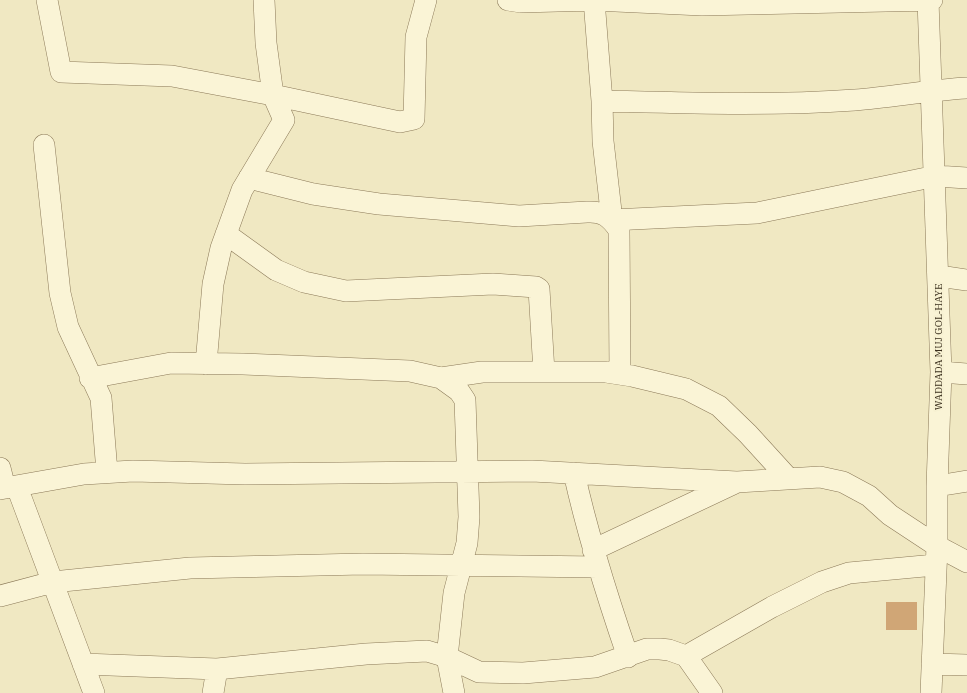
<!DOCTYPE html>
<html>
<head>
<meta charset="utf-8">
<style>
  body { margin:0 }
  canvas { display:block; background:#f0e8c2 }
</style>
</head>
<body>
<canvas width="967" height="693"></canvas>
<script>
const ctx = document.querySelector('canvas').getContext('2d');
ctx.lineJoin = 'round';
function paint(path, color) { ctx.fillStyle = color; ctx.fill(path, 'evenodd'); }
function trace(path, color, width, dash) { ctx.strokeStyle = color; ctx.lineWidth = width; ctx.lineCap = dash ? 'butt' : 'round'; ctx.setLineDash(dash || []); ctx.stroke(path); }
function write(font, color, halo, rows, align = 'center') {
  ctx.font = font + ' "IBM Plex Serif",serif'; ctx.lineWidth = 4; ctx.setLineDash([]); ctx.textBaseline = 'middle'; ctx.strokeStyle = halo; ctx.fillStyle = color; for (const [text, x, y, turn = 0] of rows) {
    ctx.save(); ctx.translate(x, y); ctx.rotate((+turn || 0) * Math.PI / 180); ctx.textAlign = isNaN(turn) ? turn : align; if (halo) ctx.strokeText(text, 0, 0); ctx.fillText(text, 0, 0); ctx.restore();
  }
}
const building = new Path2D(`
  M886 602H917V630H886Z`);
const minor = new Path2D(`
  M47 0 61 72 172 76 273 95 400 122 414 119 416 37 426 0
  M508 0 521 2 594 0 702 5 932 0
  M594 0 602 101 603 141 612 220 757 213 936 176 967 178
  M928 0 941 372 937 486V546L931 693
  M602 101C686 103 771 106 855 100 893 97 929 90 967 88
  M44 145 60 293 68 327 101 398 107 472
  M249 178 313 194 379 204 519 216 587 212C603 211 610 217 619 230L620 374
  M226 234 276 270 304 282 346 291 493 284 536 287 539 289 544 372
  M939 276 967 280
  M206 364 213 284 221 248 242 190 284 120 273 95 266 43 264 0
  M941 372 967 374
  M90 378 171 363 243 364 410 371 441 378 459 391 465 400 469 517 467 543 454 593 447 657 454 693
  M441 378 482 372H606L632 376 686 389 719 406 748 434 789 479
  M0 468 5 488
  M574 473C588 536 607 596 628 657
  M937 486 967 481
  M17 487 94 693
  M0 489 84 474 133 471 245 474 532 471 737 482 820 477 843 482 869 496 890 515 937 546 967 562
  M593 550 735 483
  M0 596 53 582 190 568 363 564 598 567
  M686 656 772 607 822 582 849 573 935 565
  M83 664 217 669 366 654 427 651 447 657 479 672 523 673 595 667 647 649H660L669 650 686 656 712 693
  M932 664 967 665
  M213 693 217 669`);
const streetNames = [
  ["WADDADA MUJ GOL-HAYE",939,347,-90]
];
paint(building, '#d0a676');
trace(minor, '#8b7958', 22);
trace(minor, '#faf4d6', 21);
write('10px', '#3a2f1d', '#f7f1d2', streetNames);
</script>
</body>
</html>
